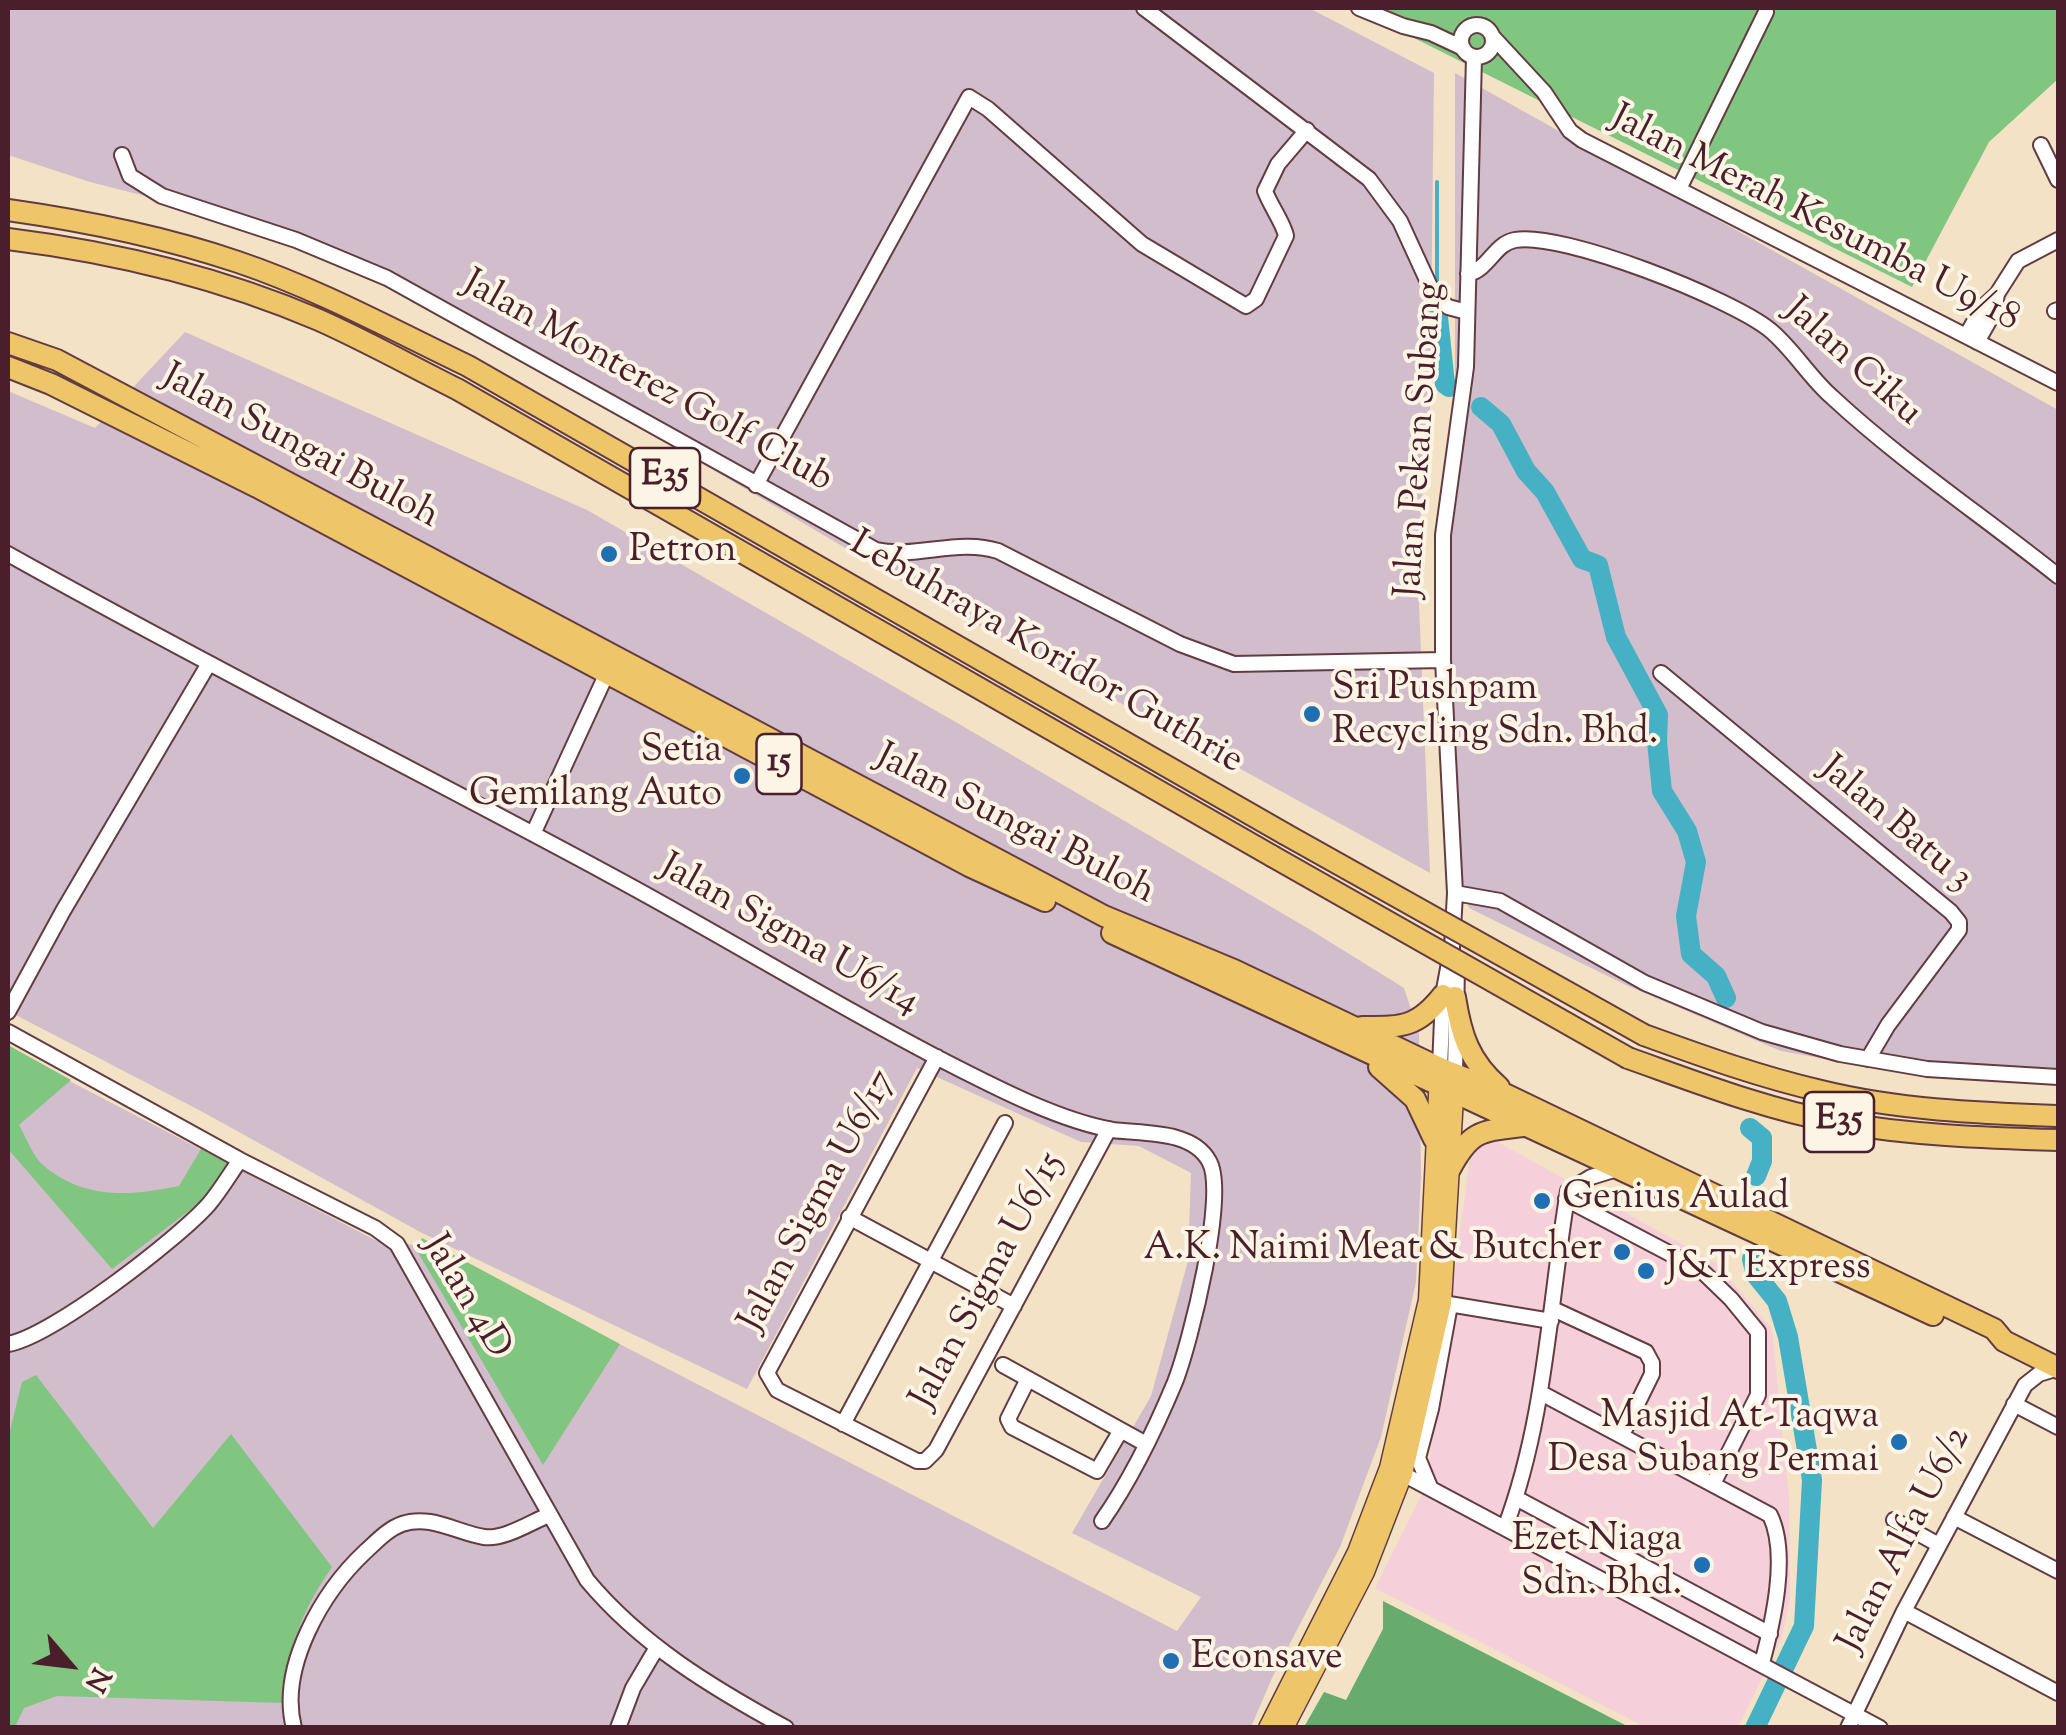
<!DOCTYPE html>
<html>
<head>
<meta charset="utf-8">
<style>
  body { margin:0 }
  #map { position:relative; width:2066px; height:1735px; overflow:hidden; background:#f3e2c5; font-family:"Sorts Mill Goudy",serif }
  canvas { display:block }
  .frame { position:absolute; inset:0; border:10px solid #4a1f2b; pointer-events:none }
  .north { position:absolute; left:20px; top:1615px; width:100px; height:100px; -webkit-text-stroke:8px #fcf5e5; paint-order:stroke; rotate:118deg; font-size:28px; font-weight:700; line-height:40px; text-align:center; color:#4a1f2b }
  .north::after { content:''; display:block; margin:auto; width:35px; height:45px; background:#4a1f2b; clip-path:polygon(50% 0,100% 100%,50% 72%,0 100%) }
</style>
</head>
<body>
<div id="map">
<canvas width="2066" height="1735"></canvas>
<div class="frame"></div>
<div class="north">N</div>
</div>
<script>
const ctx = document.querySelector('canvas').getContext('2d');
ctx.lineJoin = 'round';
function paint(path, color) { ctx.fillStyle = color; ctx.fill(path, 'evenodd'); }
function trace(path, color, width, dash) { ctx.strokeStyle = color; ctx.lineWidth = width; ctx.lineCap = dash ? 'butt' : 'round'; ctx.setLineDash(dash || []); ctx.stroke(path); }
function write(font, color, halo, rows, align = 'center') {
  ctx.font = font + ' "Sorts Mill Goudy",serif'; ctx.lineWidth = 8; ctx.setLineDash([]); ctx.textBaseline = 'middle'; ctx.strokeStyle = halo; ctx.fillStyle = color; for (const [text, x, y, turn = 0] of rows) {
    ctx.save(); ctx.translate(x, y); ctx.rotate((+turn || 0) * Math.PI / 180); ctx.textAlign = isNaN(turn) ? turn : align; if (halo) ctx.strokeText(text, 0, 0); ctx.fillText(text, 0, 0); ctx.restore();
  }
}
const built = new Path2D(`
  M1496 1141 1716 1263 1772 1329 1789 1499 1790 1601 1781 1639 1738 1727H1645L1375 1588 1426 1486 1471 1150Z`);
const industrial = new Path2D(`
  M8 8H1309L1434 73 1430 411 1417 555 1430 873 940 604 416 294 252 223 90 182 8 155Z
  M1455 73 2058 410V1085L1910 1074 1781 1051 1628 986 1469 908 1443 813 1455 419Z
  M185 332 587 510 959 724 1309 929 1404 988 1419 1034 1421 1175 1416 1282 1381 1437 1340 1547 1272 1678 1251 1727H8V1049L375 1240 431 1247 1177 1631 1201 1597 1072 1533 1151 1396 1188 1261 1191 1173 1139 1146 1081 1142 917 1068 747 1389 422 1233 199 1110 8 1011V391L95 428Z`);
const green = new Path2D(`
  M1366 8H2058V79L1989 142 1912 287 1364 13Z
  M8 1045 71 1080 19 1125C26 1137 33 1157 44 1166 85 1200 130 1196 179 1186L201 1149 227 1163 206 1198 112 1269 8 1149Z
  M422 1238 620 1344 543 1465 416 1249Z
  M36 1375 153 1528 231 1434 332 1567C299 1615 290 1645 283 1703L57 1696 24 1708 15 1727 8 1728V1439L22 1382Z`);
const forest = new Path2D(`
  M1383 1601 1629 1727H1304L1324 1692 1346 1700 1383 1629Z`);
const stream = new Path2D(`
  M1437 182V283`);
const river = new Path2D(`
  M1438 317 1445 384 1449 387
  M1481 407 1501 424 1526 471 1545 492 1582 559 1598 565 1616 637 1658 715 1657 742 1662 791 1687 831 1696 862 1686 916 1691 954 1716 976 1726 998
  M1750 1128 1762 1138V1161L1756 1176
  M1752 1259 1756 1275 1777 1301 1788 1337 1812 1480 1804 1626 1755 1728`);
const minor = new Path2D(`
  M1144 8 1369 179 1400 221 1433 293 1448 307 1467 312
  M1359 8 1403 26 1431 33 1463 48
  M1461 41a16 16 0 1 1 32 0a16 16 0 1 1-32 0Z
  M1493 37 1544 92 1570 131 1582 140 2058 383
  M2041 145 2058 180
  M122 155 130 176 162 196 296 240 387 278 876 550C916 559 958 538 998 551L1180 644 1234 664 1443 660
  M1679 189 1766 12
  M1468 274C1489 269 1494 244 1515 240 1562 231 1732 299 1770 330 1794 350 1809 377 1832 397 1902 462 1983 516 2058 576
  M2055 311 2058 310
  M1966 336 1982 308 1997 294 2018 261 2058 240
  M1977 342 1994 312 1997 294
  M756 485 969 97 988 109 1142 244 1246 306 1256 299 1286 236C1284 224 1270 205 1265 191L1278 164 1307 130
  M8 554C206 665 408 766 608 874 718 933 825 999 936 1057 987 1083 1056 1120 1113 1130 1143 1134 1192 1130 1209 1161 1228 1193 1190 1344 1175 1382 1155 1430 1132 1478 1102 1521
  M1661 673 1951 912 1959 922V930L1888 1025 1868 1059
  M533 834 607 673
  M1455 893 1500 901 1645 983 1762 1032 1840 1054 1927 1069 2058 1077
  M1455 958 1457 967 1455 1074
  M8 1012 63 911 208 665
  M8 1032 240 1160 375 1228 397 1244 587 1580C641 1645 713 1688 786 1728
  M937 1057 767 1373 777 1390 917 1461H925L936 1450 1109 1129
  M1440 1068 1443 995 1452 947 1455 893 1443 660V535L1466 367 1474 57
  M1566 1199 1701 1270 1731 1299 1758 1332V1395L1713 1484
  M849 1217 1014 1306
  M1443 1303 1551 1321
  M1553 1309 1646 1352 1652 1363V1374L1622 1435
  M8 1344C51 1337 178 1239 209 1204 220 1191 230 1174 240 1160
  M1003 1365 1146 1444
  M1028 1379 1008 1419 1012 1427 1097 1471 1121 1430
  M1541 1393 1770 1515C1789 1554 1773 1622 1762 1663
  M2014 1404 2058 1427
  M843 1424 1005 1123
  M1403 1474 1880 1728
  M1430 1487 1418 1458 1431 1409 1450 1305
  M1516 1498 1770 1634
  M1954 1517 2058 1571
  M1894 1520 1939 1545
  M1505 1528C1546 1419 1549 1304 1568 1191L1591 1177 1617 1169
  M1904 1611 2058 1693
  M294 1728C278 1667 323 1591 366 1551 377 1541 388 1529 402 1524 431 1514 457 1533 484 1537 504 1540 531 1522 549 1515
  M618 1728 633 1688 656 1649
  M1848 1728 1904 1611 2025 1385 2039 1374 2058 1368`);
const major = new Path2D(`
  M1268 1728 1357 1552 1389 1468 1428 1300 1439 1075
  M1284 1728 1365 1572 1403 1474 1442 1303 1455 1080`);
const highway = new Path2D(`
  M8 210C86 221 164 237 238 262 318 289 393 330 468 366L1285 834
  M8 239C113 252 221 278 319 320 366 341 411 366 457 389L1272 856
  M8 343 57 360 1104 916 1234 970 1440 1068 1507 1095 1994 1329 2004 1341 2058 1368
  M8 367 51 384 257 487 969 866 1045 901
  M1112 933 1933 1315
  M1455 997C1461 1035 1469 1061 1499 1087
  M1362 1027C1402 1027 1417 1028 1443 995
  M1644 1035C1702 1056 1760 1077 1821 1091 1898 1110 1979 1113 2058 1116
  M1628 1058C1696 1082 1765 1109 1835 1122 1909 1135 1983 1138 2058 1140
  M1379 1067 1415 1099 1434 1139
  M1450 1169C1471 1130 1481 1131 1523 1126`);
const highwayBridge = new Path2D(`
  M1285 834 1644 1035
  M1272 856 1628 1058`);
const markers = [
  [609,554,10,"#1f6fb2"],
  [1312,714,10,"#1f6fb2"],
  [742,776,10,"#1f6fb2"],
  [1542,1201,10,"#1f6fb2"],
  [1622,1252,10,"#1f6fb2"],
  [1646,1271,10,"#1f6fb2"],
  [1899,1442,10,"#1f6fb2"],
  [1702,1565,10,"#1f6fb2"],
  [1171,1661,10,"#1f6fb2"]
];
const shields = [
  [665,478,70],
  [779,764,45],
  [1839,1122,70]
];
const shieldNames = [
  ["E35",665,478],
  ["15",779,764],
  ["E35",1839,1122]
];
const streetNames = [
  ["Jalan Merah Kesumba U9/18",1814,221,27],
  ["Jalan Ciku",1851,364,42],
  ["Jalan Monterez Golf Club",646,384,29],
  ["Jalan Pekan Subang",1423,440,-86],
  ["Jalan Sungai Buloh",299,449,28],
  ["Lebuhraya Koridor Guthrie",1045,655,30],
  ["Jalan Batu 3",1894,826,40],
  ["Jalan Sungai Buloh",1014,827,27],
  ["Jalan Sigma U6/14",788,937,29],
  ["Jalan Sigma U6/17",820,1202,-62],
  ["Jalan Sigma U6/15",990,1282,-62],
  ["Jalan 4D",464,1298,59],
  ["Jalan Alfa U6/2",1907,1541,-63]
];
const poiNames = [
  ["Petron",629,554],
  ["Sri Pushpam",1332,692],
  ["Recycling Sdn. Bhd.",1332,736],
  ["Setia",722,754,"right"],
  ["Gemilang Auto",722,798,"right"],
  ["Genius Aulad",1562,1201],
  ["A.K. Naimi Meat & Butcher",1602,1252,"right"],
  ["J&T Express",1666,1271],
  ["Masjid At-Taqwa",1879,1420,"right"],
  ["Desa Subang Permai",1879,1464,"right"],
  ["Ezet Niaga",1682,1543,"right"],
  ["Sdn. Bhd.",1682,1587,"right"],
  ["Econsave",1191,1661]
];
paint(built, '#f5cfda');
paint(industrial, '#d1bdcb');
paint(green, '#80c681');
paint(forest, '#68ab6f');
trace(stream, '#46b1c4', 4);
trace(river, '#46b1c4', 20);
trace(minor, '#633c42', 18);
trace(major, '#633c42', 21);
trace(highway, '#633c42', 24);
trace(minor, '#fff', 14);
trace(major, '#eec569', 18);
trace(highway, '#eec569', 20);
trace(highwayBridge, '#633c42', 24, []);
trace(highwayBridge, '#eec569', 20);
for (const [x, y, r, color] of markers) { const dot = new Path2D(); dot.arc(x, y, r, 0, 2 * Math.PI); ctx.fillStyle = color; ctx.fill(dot); trace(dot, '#fcf5e5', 4); }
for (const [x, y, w] of shields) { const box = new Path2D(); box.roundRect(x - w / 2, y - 30, w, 60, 8); ctx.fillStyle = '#fcf5e5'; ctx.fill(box); trace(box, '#4a1f2b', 2.5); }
write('bold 35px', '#4a1f2b', null, shieldNames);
write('38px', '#4a1f2b', '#fcf5e5', streetNames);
write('38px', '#4a1f2b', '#fcf5e5', poiNames, 'left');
</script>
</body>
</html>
